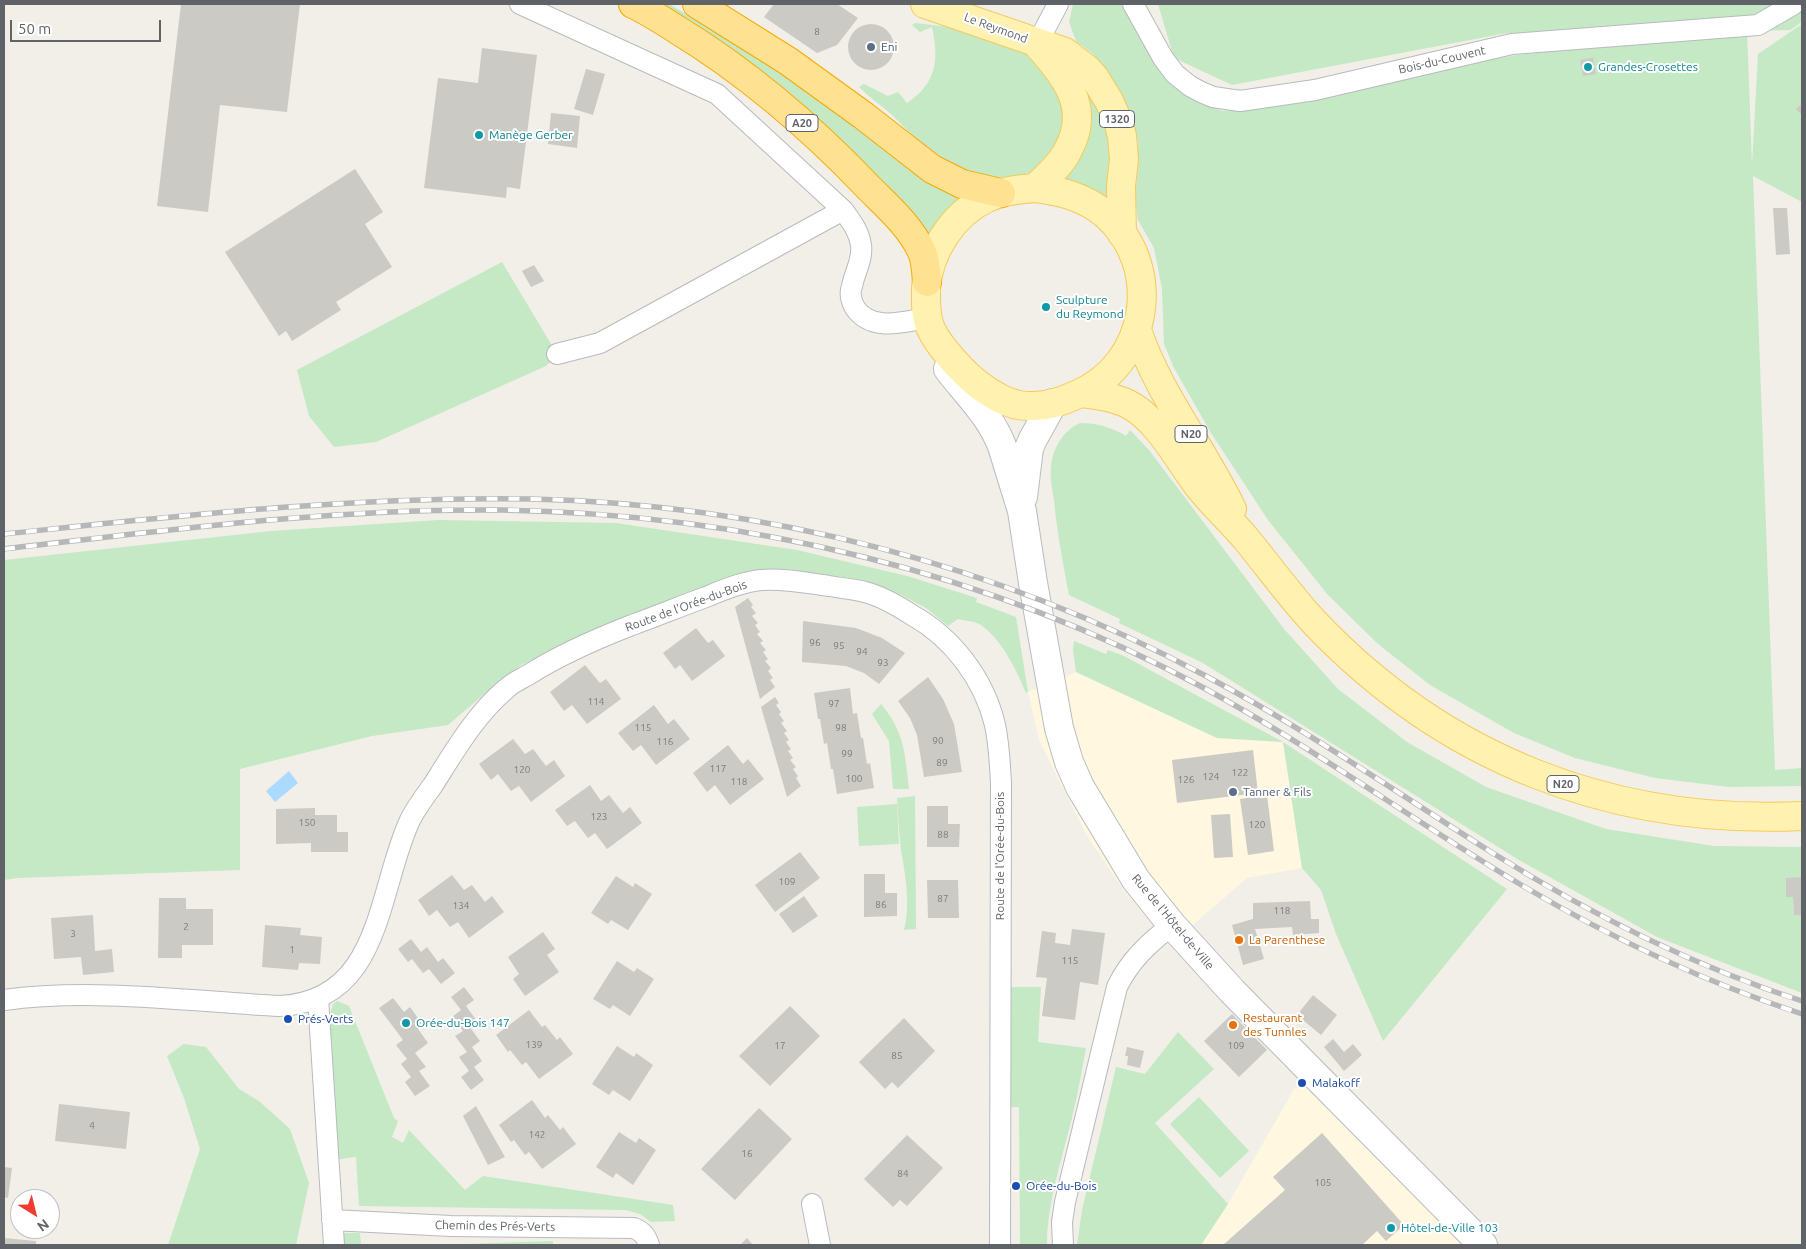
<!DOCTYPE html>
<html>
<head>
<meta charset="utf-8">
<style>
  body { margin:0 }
  #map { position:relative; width:1806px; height:1249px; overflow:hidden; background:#f1efe7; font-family:Ubuntu,sans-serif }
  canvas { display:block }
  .frame { position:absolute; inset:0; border:5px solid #5f6368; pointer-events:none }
  .north { position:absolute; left:10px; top:1189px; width:50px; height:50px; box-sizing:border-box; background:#fff; border:1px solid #bfc1c3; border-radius:50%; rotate:144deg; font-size:14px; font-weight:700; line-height:20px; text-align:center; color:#5f6368 }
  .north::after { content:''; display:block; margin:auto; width:18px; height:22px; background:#f03b2e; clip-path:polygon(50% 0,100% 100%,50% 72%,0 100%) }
  .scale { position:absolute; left:10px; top:20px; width:151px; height:22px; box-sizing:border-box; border:2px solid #5f6368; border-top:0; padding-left:6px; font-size:15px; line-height:18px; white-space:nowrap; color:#5f6368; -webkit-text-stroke:4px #fff; paint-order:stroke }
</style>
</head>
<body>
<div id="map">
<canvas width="1806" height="1249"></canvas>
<div class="frame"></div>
<div class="north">N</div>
<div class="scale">50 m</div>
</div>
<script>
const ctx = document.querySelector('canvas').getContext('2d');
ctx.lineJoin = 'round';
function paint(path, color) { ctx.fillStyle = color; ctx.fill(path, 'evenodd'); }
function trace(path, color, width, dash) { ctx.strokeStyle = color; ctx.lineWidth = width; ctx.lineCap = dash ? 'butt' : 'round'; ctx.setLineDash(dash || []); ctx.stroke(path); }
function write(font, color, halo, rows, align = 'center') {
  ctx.font = font + ' Ubuntu,sans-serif'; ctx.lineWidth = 4; ctx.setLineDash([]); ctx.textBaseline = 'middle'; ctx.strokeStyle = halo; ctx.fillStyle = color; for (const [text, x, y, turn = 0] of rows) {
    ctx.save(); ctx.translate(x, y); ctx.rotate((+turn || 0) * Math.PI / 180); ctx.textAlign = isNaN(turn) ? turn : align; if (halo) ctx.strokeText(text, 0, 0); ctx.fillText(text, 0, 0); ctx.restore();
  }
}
const commercial = new Path2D(`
  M1076 672 1217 738 1283 742 1302 868 1247 878 1170 945 1123 889 1087 836 1039 740 1028 692Z
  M1301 1077 1476 1245H1201L1228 1204Z`);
const green = new Path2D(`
  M653 4H669L751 51 917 171 964 202 933 239 912 214Z
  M1073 4H1125L1172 85 1222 111 1256 106 1386 78 1517 55 1739 31 1507 33 1232 85 1174 58 1158 4H1802V22L1790 30 1747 31 1752 165 1758 54 1802 24V202L1753 176 1775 770 1802 768V786L1729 787 1655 778 1575 758 1514 733 1430 685 1378 644 1328 595 1268 520 1211 433 1174 368 1164 344 1162 289 1154 248 1138 220 1135 196 1138 168V141L1131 115 1109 74 1093 54 1076 41 1069 22Z
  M915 23 966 29 1008 44 1037 60 1064 93 1065 141C1055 150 1045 163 1034 171 1027 175 1016 176 1008 177 955 181 926 148 891 114 881 105 869 97 859 87L864 84 888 96 898 92 907 103C937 83 939 60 932 27L920 32 912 25Z
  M1085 75 1114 129 1111 206 1057 180Z
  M502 262 557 354 546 366 376 442 334 447 309 416 297 370Z
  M1080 423C1097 423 1111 427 1126 436L1130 430 1149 450 1284 629 1338 689 1407 742 1486 787 1606 829 1714 846 1802 847V877L1786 879V897H1793L1794 915H1802V993L1657 937 1519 860 1203 663 1119 623 1120 619 1069 595C1063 563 1057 532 1054 500 1052 489 1050 477 1051 466 1053 447 1063 431 1080 423Z
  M439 520 616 523 797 550 907 576 977 598 976 602 1016 617 1028 692 1026 693C1016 669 1002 640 981 625 975 621 965 621 958 619L948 626 926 608 901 595 877 585 842 577 787 569H762L741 574 609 623 521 665 489 690 448 725 372 736 240 769V870L17 878 4 880V560L271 531Z
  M1074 641 1106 654 1108 650 1124 656 1283 742 1507 889 1383 1041 1336 934 1321 890 1302 868 1283 742 1217 738 1076 672 1073 650Z
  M881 704C905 733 905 754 909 789H893L889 741 872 714Z
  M915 796 916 929 904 930C911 903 905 875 901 849 899 832 898 815 897 798Z
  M897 804 899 844 859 846 857 807Z
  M1010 987H1041L1038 1042 1086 1048C1082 1068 1079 1089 1074 1109 1064 1154 1047 1199 1047 1245H1020L1019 1107H1005Z
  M337 1001 349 1006 394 1118 398 1121 392 1137 403 1143 409 1130 465 1190 483 1176 673 1205 675 1221 651 1222 640 1214 626 1210 359 1206 356 1157 333 1160 329 1019 333 1004Z
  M1178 1032 1214 1069 1155 1123 1228 1204 1201 1245H1077L1082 1210 1116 1067 1145 1074Z
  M184 1044 206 1047 239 1089 259 1101 290 1129 309 1183 296 1245H168L200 1149 184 1098 167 1056Z
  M1199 1097 1249 1151 1220 1178 1170 1124Z
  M340 1233H360L361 1245H341Z
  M553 1241V1245L466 1244Z`);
const water = new Path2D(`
  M289 771 298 783 275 802 266 791Z`);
const building = new Path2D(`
  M181 4H300L287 112 220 105 208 212 157 206Z
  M774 4H837L858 18 837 45 817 53 764 17Z
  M848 47a23 23 0 1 1 46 0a23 23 0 1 1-46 0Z
  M482 48 537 55 520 189 507 187 506 198 424 188 438 78 478 83Z
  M1593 58 1596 74 1583 76 1580 60Z
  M586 69 605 74 593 115 574 109Z
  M1802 104V115L1796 109Z
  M551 113 580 116 577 148 548 144Z
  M355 169 383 212 365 224 392 267 336 302 341 310 292 341 286 331 279 336 225 252Z
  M1773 208H1787L1790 254 1776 255Z
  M534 265 544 281 531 287 522 271Z
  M748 598 753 605 751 607 756 613 752 616 758 623 755 625 760 632 757 634 763 641 760 643 766 650 763 652 768 659 765 661 771 668 768 671 773 678 770 680 775 687 760 699 735 607Z
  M803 621 856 628 882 638 905 653 879 684 864 673 846 666 802 662Z
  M696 628 708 643 713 640 725 656 692 681 680 665 675 669 663 653Z
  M585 665 600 683 606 679 621 699 587 724 572 705 564 711 550 692Z
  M928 677 943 699 954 724 962 772 924 777 917 735 910 718 898 701Z
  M850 688 853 714 857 713 861 738H863L867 764 870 763 874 788 837 794 833 769H831L827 743 824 744 820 719H818L814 693Z
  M775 697 779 703 776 705 781 712 779 714 784 721 781 723 787 731 784 733 789 740 786 742 791 749 788 751 793 758 790 760 796 767 793 769 798 776 796 778 801 786 787 797 761 707Z
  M654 705 668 724 674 719 690 739 656 765 641 745 633 751 618 733Z
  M513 739 525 754 533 749 546 766 554 760 565 776 531 802 519 786 511 791 498 774 491 780 479 764Z
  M728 745 743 764 748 759 764 779 730 805 715 785 707 792 693 773Z
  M1253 750 1258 793 1177 803 1172 760Z
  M590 785 601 801 609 795 623 813 630 807 642 823 607 849 595 833 588 838 575 821 567 826 555 810Z
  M1267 795 1274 851 1248 855 1240 799Z
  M927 806H948V824H960L959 847H927Z
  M315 808V815H337V832H348V852H311V843L276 844V809Z
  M1230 814 1233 857 1214 858 1211 815Z
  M800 852 820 878 775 912 755 885Z
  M864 874H885V893H897V916L864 917Z
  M452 875 464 890 472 885 485 902 492 896 504 912 469 938 458 922 450 927 437 910 429 916 418 900Z
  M616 876 633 887 635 883 652 894 628 930 611 920 608 924 591 913Z
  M1802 877V915H1794L1793 897H1786V878Z
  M927 880H958L959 918H928Z
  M804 896 818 916 793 933 779 914Z
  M159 898H186V909H213V945H182V958H158Z
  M1310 901 1311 919H1319V933L1293 935 1292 927 1255 929 1264 959 1243 965 1232 925 1253 919V903Z
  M93 915 95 951 112 949 114 972 83 975 81 957 54 959 51 918Z
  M265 925 301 928 300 935 322 937 320 964 299 963 298 970 262 967Z
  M1072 929 1105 933 1098 985 1080 982 1075 1020 1042 1016 1047 978 1036 977 1042 931 1056 933 1055 943 1070 945Z
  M543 932 555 949 547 955 559 972 525 996 513 979 519 974 508 957Z
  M411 939 421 952 427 947 438 962 443 958 455 973 441 984 429 969 423 973 412 959 408 962 398 949Z
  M617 961 634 972 637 968 654 979 630 1016 613 1005 610 1009 593 999Z
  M464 987 474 1000 466 1006 477 1021 469 1026 480 1041 472 1047 482 1061 474 1067 484 1080 471 1090 461 1077 469 1071 459 1057 467 1052 455 1036 463 1031 452 1017 461 1010 451 997Z
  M1313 995 1337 1015 1321 1035 1297 1015Z
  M393 998 404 1012 410 1007 423 1025 418 1029 428 1043 415 1053 426 1067 419 1071 430 1086 415 1096 405 1082 411 1077 401 1064 407 1059 396 1045 403 1040 379 1008Z
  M790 1006 820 1036 770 1086 739 1056Z
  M529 1010 542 1027 545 1025 557 1040 560 1037 573 1054 539 1079 526 1062 522 1065 510 1050 508 1052 496 1035Z
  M1232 1014 1267 1050 1239 1077 1204 1041Z
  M904 1018 935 1051 898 1088 892 1082 885 1089 859 1062Z
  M1333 1039 1344 1052 1353 1044 1362 1055 1344 1071 1324 1047Z
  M617 1046 634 1057 636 1053 653 1065 630 1101 613 1090 609 1095 592 1084Z
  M1127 1047 1144 1051 1140 1068 1127 1065 1128 1056H1125Z
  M532 1100 545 1118 548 1115 560 1130 563 1127 576 1144 542 1169 529 1152 525 1155 514 1140 511 1142 499 1125Z
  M59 1104 130 1112 126 1149 55 1141Z
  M476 1106 505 1157 488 1165 463 1116Z
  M759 1108 792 1139 735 1200 701 1169Z
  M619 1132 636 1143 639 1138 656 1150 633 1185 616 1173 613 1178 596 1167Z
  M1322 1133 1404 1225 1386 1241 1377 1231 1362 1245H1223L1285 1190 1273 1177Z
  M907 1135 943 1168 907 1206 900 1200 893 1207 864 1179Z
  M4 1167 12 1168 8 1198 4 1197Z
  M4 1238 36 1241V1245H4Z
  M747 1238 753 1245H740Z`);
const street = new Path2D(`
  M520 4 717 94 843 210C851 221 859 231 861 245 863 260 855 271 852 286 849 294 851 301 855 308 872 332 902 322 927 318
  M1133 4 1163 58 1175 74 1190 86 1201 92 1213 97 1240 101 1315 90 1512 44 1758 25 1794 4
  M1037 44 1058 4
  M557 354 600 343 843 210
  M318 998 334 1245
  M4 1000C91 988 191 1001 279 1006 382 1002 377 891 410 820 416 808 425 796 433 785 454 752 475 715 506 689 512 683 521 679 528 675 561 654 596 639 632 625 657 616 681 606 706 597 723 590 742 582 761 580 784 578 806 583 829 586 841 588 853 589 865 592 881 596 898 606 912 615 953 638 984 679 995 725 999 744 1000 763 1001 783L1000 1245
  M812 1204 820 1245
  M332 1220 451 1226 634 1228C643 1232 646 1236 649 1245
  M1063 1245 1062 1222 1065 1202 1117 987C1130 960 1149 943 1172 925`);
const secondary = new Path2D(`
  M948 369C967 394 990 415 1002 446L1022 511 1033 583 1059 728 1069 762 1080 787 1136 880 1172 925 1232 991 1483 1245
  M1023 497 1029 448 1033 439 1053 403`);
const primary = new Path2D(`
  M925 4 1065 52 1087 69 1095 78 1109 101 1118 121 1122 136 1124 159 1121 186 1122 234
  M1035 188C1061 191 1084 197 1105 214 1165 267 1149 365 1076 395 1061 402 1045 407 1028 406 1008 406 989 393 974 381 960 369 938 345 931 329 925 316 926 301 926 288 929 251 953 214 987 198 1002 191 1019 189 1035 188Z
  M1035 188C1047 176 1061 165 1068 150 1092 107 1064 75 1037 44
  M1137 330C1158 393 1203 449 1232 509
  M1081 393C1097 395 1114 397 1128 404 1158 419 1179 461 1199 487 1214 506 1232 522 1247 540 1269 567 1290 596 1314 622 1445 760 1613 825 1802 816`);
const highway = new Path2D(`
  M633 4C648 11 662 20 676 29 748 73 811 127 869 188 888 207 911 227 922 252 926 261 926 272 927 282
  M697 4 788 61 864 116 932 169 962 184 1001 193`);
const rail = new Path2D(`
  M4 534C179 516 355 496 531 499 765 504 998 565 1204 675 1304 728 1396 792 1491 852 1588 913 1693 966 1802 1001
  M4 549C169 530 335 508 502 510 747 514 988 572 1204 688 1314 748 1415 822 1523 886 1611 938 1705 982 1802 1014`);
const markers = [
  [871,47,5,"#5c6f8a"],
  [1588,67,5,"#0f9aa8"],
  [479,135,5,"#0f9aa8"],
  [1046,307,5,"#0f9aa8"],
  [1233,792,5,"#5c6f8a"],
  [1239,940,5,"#e8710a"],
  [288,1019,5,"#1a4fb4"],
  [406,1023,5,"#0f9aa8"],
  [1233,1025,5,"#e8710a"],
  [1302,1083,5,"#1a4fb4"],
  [1016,1186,5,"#1a4fb4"],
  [1391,1228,5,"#0f9aa8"]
];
const numberNames = [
  ["8",817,32],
  ["96",815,643],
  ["95",839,646],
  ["94",862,652],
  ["93",883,663],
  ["114",596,702],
  ["97",834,704],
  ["115",643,728],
  ["98",841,728],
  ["90",938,741],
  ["116",665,742],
  ["99",847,754],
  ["89",942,763],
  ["117",718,769],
  ["120",522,770],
  ["122",1240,773],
  ["124",1211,777],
  ["100",854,779],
  ["126",1186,780],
  ["118",739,782],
  ["123",599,817],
  ["150",307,823],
  ["120",1257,825],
  ["88",943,835],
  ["109",787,882],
  ["87",943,899],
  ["86",881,905],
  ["134",461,906],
  ["118",1282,911],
  ["2",186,927],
  ["3",73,934],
  ["1",292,950],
  ["115",1070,961],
  ["139",534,1045],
  ["17",780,1046],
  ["109",1236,1046],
  ["85",897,1056],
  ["4",92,1126],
  ["142",537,1135],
  ["16",747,1154],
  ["84",903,1174],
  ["105",1323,1183]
];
const shields = [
  [1117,119,35],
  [802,123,32],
  [1191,434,32],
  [1563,784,32]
];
const shieldNames = [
  ["1320",1117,119],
  ["A20",802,123],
  ["N20",1191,434],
  ["N20",1563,784]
];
const streetNames = [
  ["Le Reymond",996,28,20],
  ["Bois-du-Couvent",1442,60,-13],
  ["Route de l'Orée-du-Bois",686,606,-20],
  ["Route de l'Orée-du-Bois",1000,856,-90],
  ["Rue de l'Hôtel-de-Ville",1173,922,50],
  ["Chemin des Prés-Verts",495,1226,1]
];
const serviceNames = [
  ["Eni",881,47],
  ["Tanner & Fils",1243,792]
];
const cultureNames = [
  ["Grandes-Crosettes",1598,67],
  ["Manège Gerber",489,135],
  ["Sculpture",1056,300],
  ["du Reymond",1056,314],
  ["Orée-du-Bois 147",416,1023],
  ["Hôtel-de-Ville 103",1401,1228]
];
const foodNames = [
  ["La Parenthese",1249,940],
  ["Restaurant",1243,1018],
  ["des Tunnles",1243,1032]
];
const transitNames = [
  ["Prés-Verts",298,1019],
  ["Malakoff",1312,1083],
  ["Orée-du-Bois",1026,1186]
];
paint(commercial, '#fff7df');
paint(green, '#c4e9c4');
paint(water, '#aadbff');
paint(building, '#cccac4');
trace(street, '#b8babe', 22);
trace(secondary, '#b9bcc1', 30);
trace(primary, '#f7c95b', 30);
trace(highway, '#f9a800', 30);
trace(street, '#fff', 20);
trace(secondary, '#fff', 28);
trace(primary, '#fff1af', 28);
trace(highway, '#ffe291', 28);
trace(rail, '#b6b7b8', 5.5);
trace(rail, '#fff', 4, [11]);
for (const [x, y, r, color] of markers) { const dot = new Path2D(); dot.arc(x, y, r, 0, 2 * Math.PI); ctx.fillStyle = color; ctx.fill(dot); trace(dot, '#fff', 2); }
write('10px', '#7a7d7f', null, numberNames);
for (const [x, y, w] of shields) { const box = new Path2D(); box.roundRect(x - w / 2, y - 8.5, w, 17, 4); ctx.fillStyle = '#fff'; ctx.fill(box); trace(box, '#5f6368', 1); }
write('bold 11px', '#5f6368', null, shieldNames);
write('12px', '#5f6368', '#fff', streetNames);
write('12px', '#4e5e75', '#fff', serviceNames, 'left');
write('12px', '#0d838f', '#fff', cultureNames, 'left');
write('12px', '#c56008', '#fff', foodNames, 'left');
write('12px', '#164399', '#fff', transitNames, 'left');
</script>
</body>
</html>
